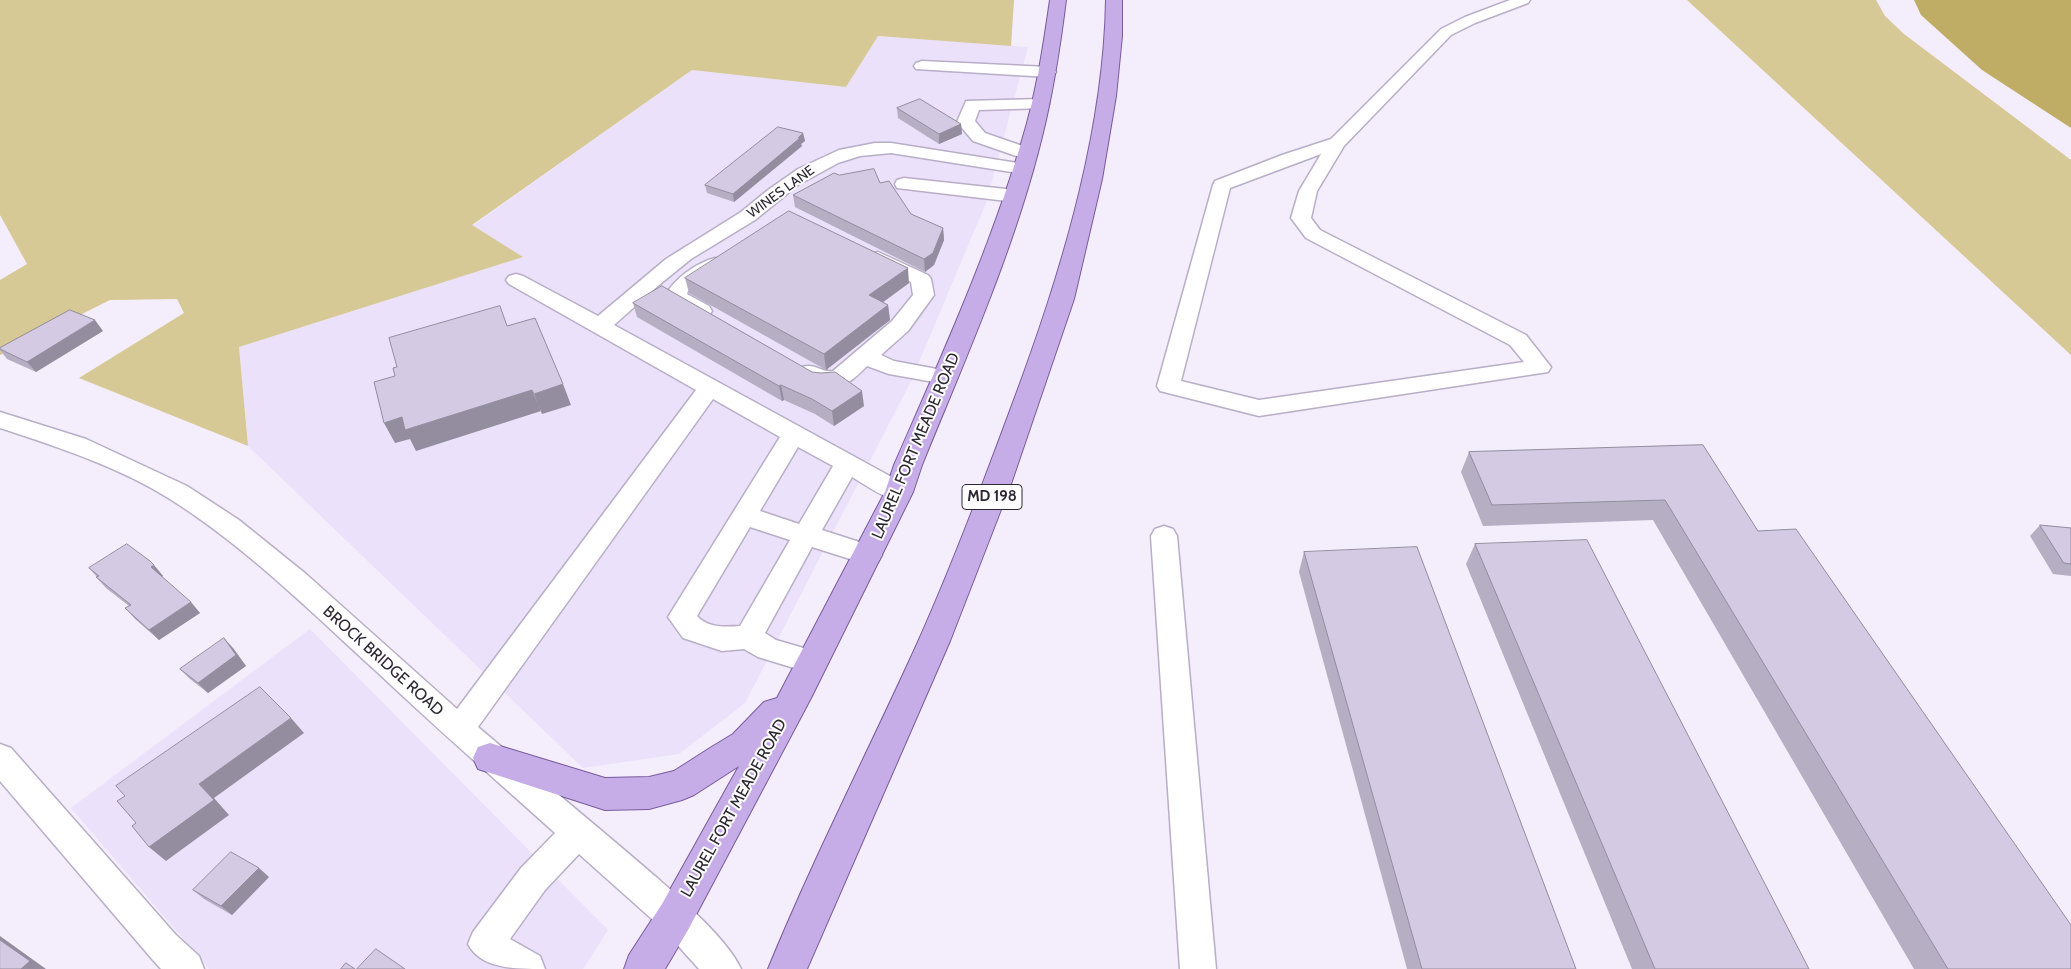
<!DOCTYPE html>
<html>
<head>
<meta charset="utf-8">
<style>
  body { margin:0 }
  canvas { display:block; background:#f3edfc }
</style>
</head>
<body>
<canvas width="2071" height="969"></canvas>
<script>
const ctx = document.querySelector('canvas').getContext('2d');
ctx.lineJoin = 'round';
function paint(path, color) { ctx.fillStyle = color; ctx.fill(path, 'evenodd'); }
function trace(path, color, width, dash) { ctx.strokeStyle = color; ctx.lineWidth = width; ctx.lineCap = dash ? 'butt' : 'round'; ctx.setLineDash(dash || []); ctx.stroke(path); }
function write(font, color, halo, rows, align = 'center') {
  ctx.font = font + ' Cabin,sans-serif'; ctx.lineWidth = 4; ctx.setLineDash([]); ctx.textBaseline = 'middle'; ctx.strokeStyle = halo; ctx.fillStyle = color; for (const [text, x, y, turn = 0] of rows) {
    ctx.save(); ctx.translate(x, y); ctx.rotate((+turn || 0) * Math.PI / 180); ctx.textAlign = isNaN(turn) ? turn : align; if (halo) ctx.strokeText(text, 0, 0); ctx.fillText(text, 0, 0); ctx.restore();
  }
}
const built = new Path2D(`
  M878 36 1028 47 986 203 911 381 745 703 679 754 583 768 248 446 239 347 523 257 472 226 692 70 846 87Z
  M310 629 608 930 583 969H209L71 808Z`);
const green = new Path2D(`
  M0 0H1014L1011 46 878 36 846 87 692 70 472 225 523 257 239 347 248 446 79 378 184 313 177 299 110 300 0 355V280L27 264 0 215Z
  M1687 0H1876L1885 16 1904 34 2071 160V355Z`);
const water = new Path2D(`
  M1914 0H2071V128L1982 70 1921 15Z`);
const minor = new Path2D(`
  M1510 0H1530L1528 3 1475 23 1451 35 1344 146 1317 191 1311 218 1320 230 1526 335 1551 367 1548 372 1259 416 1160 391 1157 386 1213 185 1215 181 1282 155 1331 139 1441 29 1465 17ZM1321 154 1299 191 1291 218 1306 238 1510 345 1524 362 1259 400 1181 381 1230 188Z
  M922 61 1048 67 1054 69 1056 72 1054 75 1048 77 916 69 914 66 916 63Z
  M1041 99 1047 100 1049 104 1047 108 979 110 975 121 985 133 1034 150 1037 154 1034 158 1028 159 1022 158 973 141 957 122 966 101Z
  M875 143H891L1024 164 1030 165 1033 169 1030 173 1024 174 891 153 860 156 838 163 798 185 755 220 691 259 659 285 614 325 908 486 912 492 908 498C889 504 868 486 852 477L822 530 878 548 882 555 878 562 869 565 812 547 765 633 776 640 824 654 828 662 824 670 814 674 758 657 744 649 722 651 683 638 668 617 780 437 713 399 478 727C538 778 597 826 656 877 681 899 728 940 741 969H699L663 929 579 854 545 890 510 939 540 956 545 969C515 969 481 969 468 944L473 932 521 868 555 833C495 779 435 727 376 671 310 611 246 547 170 499 119 467 58 447 0 428V412L86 439 187 486 239 520 306 574 457 709 696 390 509 284 506 280 509 276 516 274 523 276 598 316 666 259 741 212 768 190 798 169 839 150ZM798 447 833 466 799 524 760 511ZM750 527 790 540 740 626C724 627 708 628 697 616Z
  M904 178 1015 190 1022 192 1024 196 1022 200 1015 202 897 188 895 184 897 180Z
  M878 252 928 275 931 279 934 295 908 331 881 355 894 361 953 372 956 377 953 382 945 384 889 374 867 366C862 371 855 378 849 382 833 391 809 388 799 372L802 367C816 363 821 373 833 371L892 321 913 295 911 282 871 262 868 258 871 254Z
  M715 258 722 260 725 264 722 268 688 291 687 294 709 306 712 311 709 316C695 319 673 308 665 296 674 279 696 263 715 258Z
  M1164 526 1173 529 1177 536 1216 969H1180L1151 536 1155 529Z
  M0 744 11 748 176 935 199 956 204 969H161L152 959 0 781Z`);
const major = new Path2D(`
  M1050 0H1066C1061 40 1055 80 1046 120 1019 239 968 352 922 465L913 492 811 698 688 930 665 969H624L629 955 662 904 739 766 694 795 682 800 649 809 605 810 478 769 473 758 478 747 490 743 605 778 649 777 674 771 710 748 733 734 764 702 777 698 885 492 894 465C943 353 994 241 1027 123 1038 82 1044 41 1050 0Z
  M1106 0H1122V36L1116 96 1102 179 1074 299 1011 484 950 641 807 969H768C813 859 868 752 917 644 956 557 989 467 1022 378 1065 260 1104 126 1106 0Z`);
const wall = new Path2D(`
  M897 108 961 124 962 134 939 144 898 118Z
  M803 133 805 141 801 144 802 146 734 202 707 193 705 185Z
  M839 175 880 183 911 214 943 228 944 240 934 265 925 272 795 207 793 195Z
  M685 278 909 283 883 302 888 305 890 320 826 370 689 293Z
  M633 303 864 406 834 426 815 414 784 400 782 401 637 317Z
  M103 331 36 372 7 359 0 350V348Z
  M1703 445 1758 531 2071 969H1914L1653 520 1483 526 1461 472 1469 452Z
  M2040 525 2071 528V576L2053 574 2030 536Z
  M1475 544 1809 969H1632L1466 564Z
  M1304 552 1576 969H1407L1299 572Z
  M150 561 163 576 162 577 200 613 159 640 135 619 125 608 129 606 106 588 96 577H97L89 568Z
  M233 648 246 666 208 693 190 679 180 669Z
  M269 877 232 915 204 899 193 890Z`);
const shadedWall = new Path2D(`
  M961 124 962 134 939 144V134Z
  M803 133 805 141 801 144 802 146 734 202 733 194Z
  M943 228 944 240 934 265 925 272 924 259Z
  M908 268 909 283 871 311 869 295Z
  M888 305 890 320 826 370 824 354Z
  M95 320 103 331 36 372 27 362Z
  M563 384 571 405 542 414 534 394Z
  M781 385 784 400 782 401 779 386Z
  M532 390 541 411 416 451 410 439 395 443 384 423 402 417Z
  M862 391 864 406 834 426 832 411Z
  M154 565 163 576 160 578 151 567Z
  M191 602 200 613 159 640 149 630Z
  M224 638 233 648 246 666 208 693 198 683Z
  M291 718 304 733 214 798 229 815 166 861 149 847 199 784Z
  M259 868 269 877 232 915 221 906Z
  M0 936 46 969H21L0 940Z`);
const building = new Path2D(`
  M920 99 961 124 939 134 897 108Z
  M778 127 803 133 798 138H800L733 194 705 185Z
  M874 169 880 183 889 181 911 214 943 228 933 253 924 259 793 195 834 173 839 175Z
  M789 211 908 268 869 295 888 305 824 354 685 278Z
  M662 286 812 372 821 373 835 372 862 391 832 411 812 399 781 385 779 386 633 303Z
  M500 306 507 326 535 318 563 384 534 394 532 390 405 430 402 417 384 423 374 382 395 376 393 368 397 367 389 338Z
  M70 310 95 320 27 362 0 349V348Z
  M1703 445 1758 531 1796 529 2071 925V969H1948L1665 500 1492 505 1469 452Z
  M2040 525 2071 528V564L2064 563Z
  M1587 540 1809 969H1655L1475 544Z
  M127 544 150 561 154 565 151 567 191 602 149 630 125 608 131 605 96 577 99 576 89 568Z
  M1417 547 1576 969H1422L1304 552Z
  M224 638 236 655 198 683 180 669Z
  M260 687 291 718 199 784 214 800 149 847 132 826 136 823 117 801 125 796 116 786Z
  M231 852 259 868 221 906 193 890Z
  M0 940 30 961 21 969H0Z
  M376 949 405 969H357Z
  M346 963 355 969H341Z`);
const farStreetnames = [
  ["WINES LANE",781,192,-36]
];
const shields = [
  [992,497,60]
];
const shieldNames = [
  ["MD 198",992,497]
];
const streetNames = [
  ["LAUREL FORT MEADE ROAD",916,446,-67],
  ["BROCK BRIDGE ROAD",383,661,42],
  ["LAUREL FORT MEADE ROAD",734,808,-61]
];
paint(built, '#ebe1fb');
paint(green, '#d6c995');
paint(water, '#bfad66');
trace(minor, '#b8aec7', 3);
trace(major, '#795b9e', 2);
paint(minor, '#fff');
paint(major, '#c7ade8');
paint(wall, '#b6aec3');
paint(shadedWall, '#948d9f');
paint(building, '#d4cae3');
trace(building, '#948d9f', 1);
write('14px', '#2c2832', '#fdfdfd', farStreetnames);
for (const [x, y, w] of shields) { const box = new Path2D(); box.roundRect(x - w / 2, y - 12.5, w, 25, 4); ctx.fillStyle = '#fdfdfd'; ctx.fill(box); trace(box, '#2c2832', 1); }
write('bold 15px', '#2c2832', null, shieldNames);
write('16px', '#2c2832', '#fdfdfd', streetNames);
</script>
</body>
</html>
